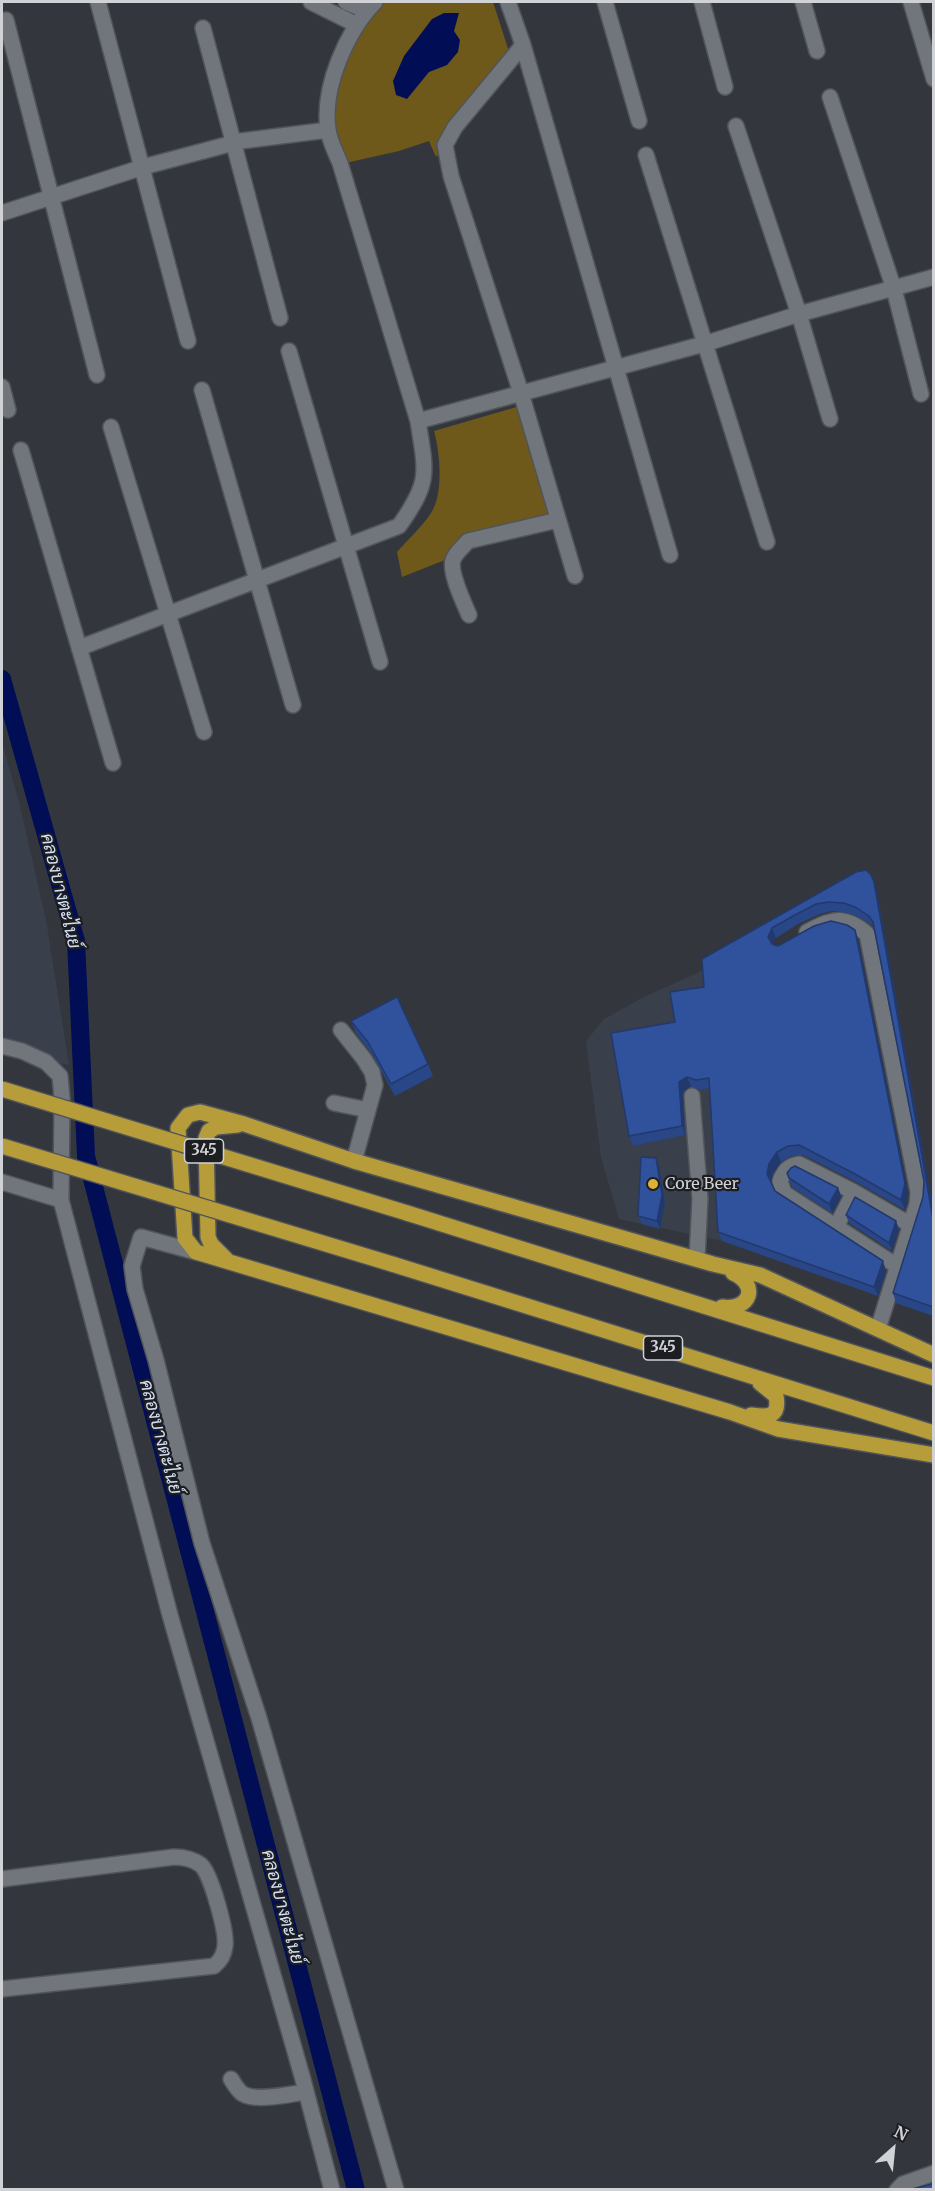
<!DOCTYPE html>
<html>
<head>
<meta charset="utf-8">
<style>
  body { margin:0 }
  #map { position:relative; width:935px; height:2191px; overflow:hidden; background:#33373d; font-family:Merriweather,serif }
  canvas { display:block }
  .frame { position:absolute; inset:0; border:3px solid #d0d2d6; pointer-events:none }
  .north { position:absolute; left:863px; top:2119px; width:60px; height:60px; -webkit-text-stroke:4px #1d1e21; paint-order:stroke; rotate:27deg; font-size:16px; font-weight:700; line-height:24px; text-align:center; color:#d0d2d6 }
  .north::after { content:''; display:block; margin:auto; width:21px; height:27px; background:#d0d2d6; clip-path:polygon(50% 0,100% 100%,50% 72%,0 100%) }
</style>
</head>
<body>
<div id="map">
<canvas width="935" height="2191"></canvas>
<div class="frame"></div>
<div class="north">N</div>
</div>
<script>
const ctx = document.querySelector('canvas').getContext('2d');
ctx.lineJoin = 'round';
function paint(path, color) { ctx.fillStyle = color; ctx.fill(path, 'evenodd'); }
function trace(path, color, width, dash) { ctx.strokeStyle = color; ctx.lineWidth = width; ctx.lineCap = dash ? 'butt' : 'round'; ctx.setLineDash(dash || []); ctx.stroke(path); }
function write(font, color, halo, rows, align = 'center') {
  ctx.font = font + ' Merriweather,Sarabun,serif'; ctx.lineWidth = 4.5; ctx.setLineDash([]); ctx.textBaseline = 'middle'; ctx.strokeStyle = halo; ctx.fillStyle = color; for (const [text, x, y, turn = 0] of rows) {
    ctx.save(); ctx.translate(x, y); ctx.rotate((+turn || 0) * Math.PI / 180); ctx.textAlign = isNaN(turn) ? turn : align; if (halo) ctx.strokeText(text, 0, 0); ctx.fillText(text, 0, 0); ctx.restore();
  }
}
const built = new Path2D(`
  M2 742 19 802 46 920 69 1065 2 1050Z
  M706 969 722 1241 619 1219 601 1157 586 1041 604 1019 642 998Z`);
const green = new Path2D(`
  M380 2H493L512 61 436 157 429 141 399 151 341 164 330 134 339 69Z
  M520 406 551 518 402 577 397 552C408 539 422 527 431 513 444 494 440 452 434 431Z`);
const water = new Path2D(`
  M444 13H459L454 31 460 40 458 52 447 65 429 72 407 99 396 95 393 81 404 56 432 19Z`);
const canal = new Path2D(`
  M2 679 76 941 86 1156 356 2190`);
const minor = new Path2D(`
  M98 2 188 341
  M311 2 357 25
  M346 2 367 11
  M508 2 523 45 670 555
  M605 2 639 121
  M702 2 725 87
  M803 2 817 51
  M911 2 934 79
  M6 20 97 375
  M203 28 280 318
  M523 45 455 127 445 145 451 176 521 393 575 576
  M830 97 894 289 921 394
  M736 126 799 314 830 419
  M646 155 767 542
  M2 213 143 167 241 141 328 130
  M289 351 380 662
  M2 387 8 410
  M202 390 293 705
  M418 421 704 344 799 314 934 277
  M111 427 204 732
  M21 450 113 763
  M469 615C464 603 449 572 453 560 455 553 463 547 468 541L558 520
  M79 648 399 526C431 481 426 473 418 421L340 163C336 153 329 140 328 129 322 87 347 31 375 2
  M807 932C831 919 844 914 867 934L918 1192 917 1204 878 1329
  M341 1030 364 1059 372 1072 375 1085 354 1161
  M2 1046 22 1051 46 1062 60 1076 62 1098 61 1200 170 1615 302 2076 332 2190
  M692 1096 700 1199 697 1259
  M334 1103 368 1110
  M2 1182 61 1200
  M836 1227 854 1192
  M196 1252 141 1237 132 1266 135 1289 156 1360 202 1543 259 1718 396 2190
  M897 1266 784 1193 780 1181C784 1171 788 1166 799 1164L854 1192 911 1225
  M2 1879 174 1857C183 1857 193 1859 201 1865 211 1874 227 1932 225 1946 224 1955 221 1960 214 1966L2 1989
  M231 2079C235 2085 238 2091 243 2094 257 2102 290 2094 306 2092
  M897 2190 903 2184 934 2173`);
const major = new Path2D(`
  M407 1213 934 1378
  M226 1259 211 1244 208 1237 206 1138 209 1131 216 1127 238 1125
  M392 1264 934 1433
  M722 1307C751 1311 759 1284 733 1273
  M934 1355 760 1275 713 1264 354 1161 244 1124 200 1112 188 1115 178 1128 185 1238 196 1252 730 1412 778 1429 934 1455
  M751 1415C768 1417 780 1418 776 1396L760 1383`);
const majorBridge = new Path2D(`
  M2 1089 407 1213
  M2 1146 392 1264`);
const wall = new Path2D(`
  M856 872 877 892 933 1209V1316L896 1303 893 1293 923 1197 924 1181 874 929 873 926 861 918 848 913 832 911 820 914 798 924 776 938 772 944 778 946 855 930 858 940 908 1193 905 1210 858 1183 803 1155 792 1156 781 1162 773 1174 771 1182 775 1191 886 1271 878 1296 722 1241 718 1232 710 1088 699 1090 691 1086 683 1092 685 1135 633 1146 629 1136 675 1022 704 987 702 959Z
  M351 1021 428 1064 433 1076 395 1096 372 1054 356 1033Z
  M659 1166 665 1203 660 1229 642 1224 638 1216Z
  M787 1173 838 1188 841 1196 832 1213 792 1187Z
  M846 1215 899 1229 892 1251 849 1223Z`);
const shadedWall = new Path2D(`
  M874 882 877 892 933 1209V1219Z
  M772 928 776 938 771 947 768 937Z
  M855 930 858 940 908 1193 905 1210 901 1200Z
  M687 1077 691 1086 683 1092 685 1135 682 1126 679 1082Z
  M777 1152 781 1162 773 1174 771 1183 767 1174 769 1164Z
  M656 1158 659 1166 665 1203 660 1229 657 1221Z
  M838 1188 841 1196 832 1213 829 1204Z
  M896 1221 899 1229 892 1251 889 1243Z
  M883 1261 886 1271 878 1296 874 1287Z`);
const building = new Path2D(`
  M866 870 871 875 874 882 933 1219V1307L893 1293 923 1197 924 1181 873 922 869 916 857 908 844 903 828 902 816 904 795 915 772 928 768 937 772 944 778 946 814 926 831 921 847 925 855 930 905 1183 901 1200 855 1174 799 1145 788 1146 777 1152 769 1164 767 1174 775 1191 883 1261 874 1287 718 1232 709 1078 696 1080 687 1077 679 1082 682 1126 629 1136 611 1033 675 1022 670 992 704 987 702 959 856 872Z
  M397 997 428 1064 391 1084 368 1042 351 1021Z
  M641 1157 656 1158 662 1195 657 1221 638 1216Z
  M795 1166 838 1188 829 1204 789 1178 787 1173 791 1168Z
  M855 1197 896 1221 889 1243 846 1215Z
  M933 2184V2190H912V2189Z`);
const markers = [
  [653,1184,6,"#dbb233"]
];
const shields = [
  [204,1151,39],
  [663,1348,39]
];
const shieldNames = [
  ["345",204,1151],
  ["345",663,1348]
];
const poiNames = [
  ["Core Beer",665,1184]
];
const waterNames = [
  ["คลองบางตะไนย์",60,891,76],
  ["คลองบางตะไนย์",160,1437,75],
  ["คลองบางตะไนย์",282,1907,75]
];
paint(built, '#393f4b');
paint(green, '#6e591a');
paint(water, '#010e56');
trace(canal, '#010e56', 18);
trace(minor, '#515459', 18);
trace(major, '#515459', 18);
trace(minor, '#71757c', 15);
trace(major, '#b79d39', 15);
trace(majorBridge, '#515459', 18, []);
trace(majorBridge, '#b79d39', 15);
paint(wall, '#294686');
paint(shadedWall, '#22396d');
paint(building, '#30519c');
trace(building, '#22396d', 1.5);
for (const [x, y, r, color] of markers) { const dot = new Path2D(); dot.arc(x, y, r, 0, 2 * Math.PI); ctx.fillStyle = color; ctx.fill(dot); trace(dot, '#1d1e21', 2); }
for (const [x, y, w] of shields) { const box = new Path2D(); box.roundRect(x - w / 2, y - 12, w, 24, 4.5); ctx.fillStyle = '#1d1e21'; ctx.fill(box); trace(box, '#d0d2d6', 1.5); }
write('bold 15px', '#d0d2d6', null, shieldNames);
write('16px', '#d0d2d6', '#1d1e21', poiNames, 'left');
write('italic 18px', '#d5e0f5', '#1d1e21', waterNames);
</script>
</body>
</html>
